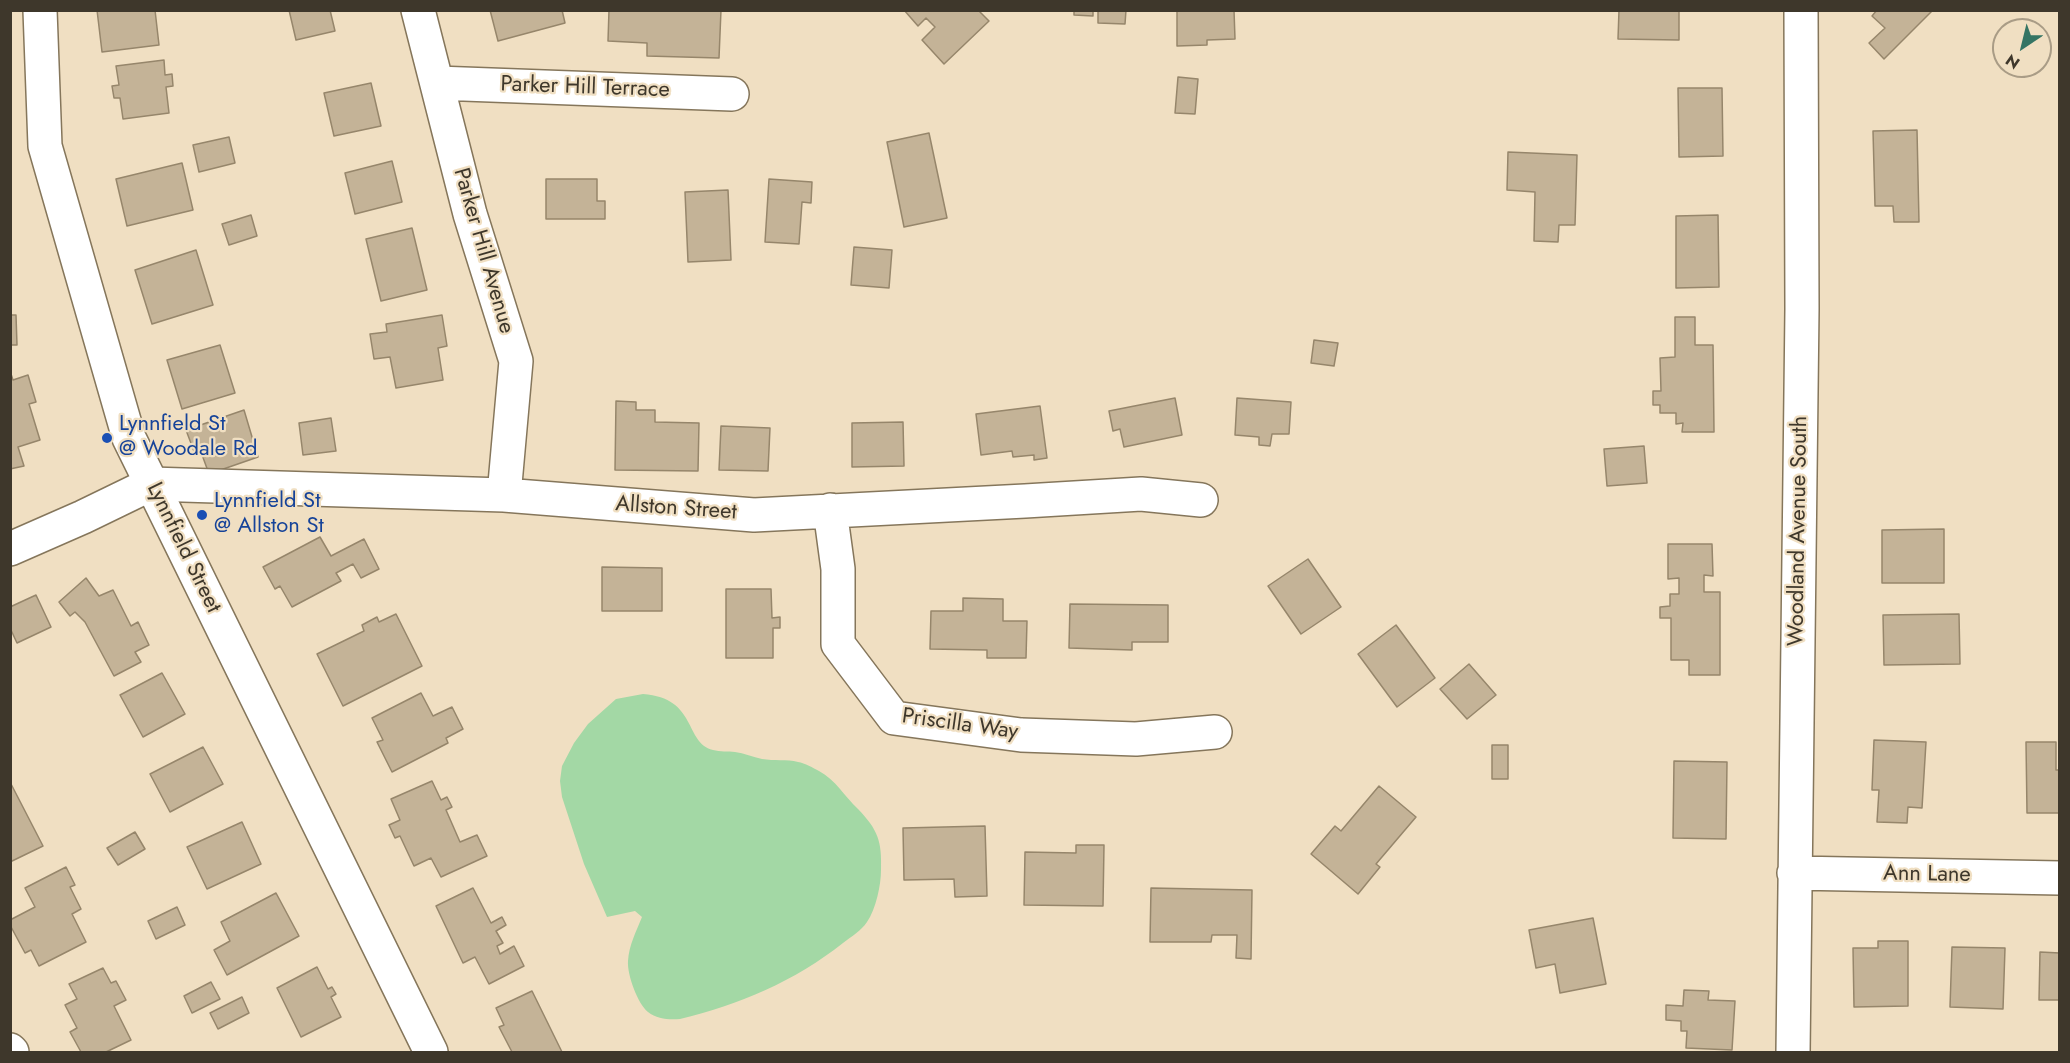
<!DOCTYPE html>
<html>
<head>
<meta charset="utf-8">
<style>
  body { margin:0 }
  #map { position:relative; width:2070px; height:1063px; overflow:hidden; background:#f0dfc2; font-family:Jost,sans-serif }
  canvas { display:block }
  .frame { position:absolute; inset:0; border:12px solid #3e372b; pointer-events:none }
  .north { position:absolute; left:1992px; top:18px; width:60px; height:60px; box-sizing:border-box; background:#f0dfc2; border:2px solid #a99c86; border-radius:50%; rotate:215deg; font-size:16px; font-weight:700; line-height:24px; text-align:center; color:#3e372b }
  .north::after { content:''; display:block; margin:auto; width:21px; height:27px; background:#357564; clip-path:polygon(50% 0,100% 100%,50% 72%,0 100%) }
</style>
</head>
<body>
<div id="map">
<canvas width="2070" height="1063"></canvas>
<div class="frame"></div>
<div class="north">N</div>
</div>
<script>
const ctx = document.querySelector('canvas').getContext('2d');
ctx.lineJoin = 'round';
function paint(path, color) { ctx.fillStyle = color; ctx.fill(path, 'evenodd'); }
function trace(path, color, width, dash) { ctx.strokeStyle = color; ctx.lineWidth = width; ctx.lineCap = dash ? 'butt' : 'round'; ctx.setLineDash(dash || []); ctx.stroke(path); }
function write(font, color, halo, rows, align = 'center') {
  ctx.font = font + ' Jost,sans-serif'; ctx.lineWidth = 4.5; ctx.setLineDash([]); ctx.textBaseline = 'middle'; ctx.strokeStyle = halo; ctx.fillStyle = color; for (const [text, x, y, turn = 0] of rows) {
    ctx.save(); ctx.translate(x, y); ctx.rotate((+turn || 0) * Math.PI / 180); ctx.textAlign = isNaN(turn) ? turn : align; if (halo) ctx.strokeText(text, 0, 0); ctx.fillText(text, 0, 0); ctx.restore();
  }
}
const green = new Path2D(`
  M643 694C698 698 684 743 713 750 720 752 728 751 735 752 744 753 753 757 762 759 774 761 787 759 798 762 805 763 813 768 819 771 836 780 844 796 858 809 878 830 882 841 881 870 881 885 876 909 867 922 861 931 852 936 843 943 795 981 739 1005 680 1019 669 1020 657 1019 648 1012 638 1004 627 975 628 961 629 945 636 932 642 917L635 911 607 917 584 864 562 797 560 781 562 766 574 743 588 724 616 699Z`);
const building = new Path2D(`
  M97 10H155L159 45 102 52Z
  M289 10H330L335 31 296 40Z
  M490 10H562L565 23 498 41Z
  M609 10H721L719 58 647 56V43L608 41Z
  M904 10H978L989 21 944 64 922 40 935 27 926 18 918 26Z
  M1074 10H1093V16L1074 15Z
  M1098 10H1126L1125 24 1098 23Z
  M1177 10H1234L1235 39 1207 40V45L1177 46Z
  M1619 10H1679V40L1618 39Z
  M1877 10H1933L1884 59 1869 43 1885 28 1872 16Z
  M164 60 165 75 172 74 173 86 166 87 169 113 123 119 120 98H114L112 86 119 85 116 66Z
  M1178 77 1198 79 1195 114 1175 113Z
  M371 83 381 126 334 136 324 93Z
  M1678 88H1722L1723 156 1679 157Z
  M1917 130 1919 222H1894L1893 206H1875L1873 131Z
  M929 133 947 218 904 227 887 142Z
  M229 137 235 163 199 172 193 145Z
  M1508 152 1577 155 1575 225H1559L1558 242 1534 241 1535 192 1507 190Z
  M392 161 402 202 355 214 345 173Z
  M182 163 193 210 127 226 116 179Z
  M546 179H597V201H605V219H546Z
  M769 179 812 182 811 203 802 202 799 244 765 242Z
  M728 190 731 260 688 262 685 192Z
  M251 215 257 236 229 245 222 224Z
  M1718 215 1719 287 1676 288V216Z
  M412 228 427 290 381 301 366 239Z
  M854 247 892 250 889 288 851 285Z
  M196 250 213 305 152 324 135 270Z
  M10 315H16L17 345H10Z
  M442 315 447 346 438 348 443 380 396 388 390 357 374 359 370 334 387 332 386 324Z
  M1675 317H1695V345H1713L1714 432H1682L1683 423 1676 424V413H1660V405H1653V391H1661L1660 358 1675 357Z
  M1314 340 1338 343 1334 366 1311 363Z
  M220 345 235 393 182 409 167 360Z
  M10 371 13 380 28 375 36 402 29 404 40 440 18 447 24 466 10 469Z
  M1175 398 1182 435 1124 447 1120 429 1113 431 1109 411Z
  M1237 398 1291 402 1289 434H1272L1270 446 1259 445V437L1235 435Z
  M616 401 636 402V410H655V422L699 423 698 471 615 470Z
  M1040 406 1047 458 1034 460V455L1013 457 1012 451 981 455 976 414Z
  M244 410 258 457 209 474 201 452 195 454 186 430Z
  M331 418 336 451 303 455 299 423Z
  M903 422 904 466 852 467V423Z
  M721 426 770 428 768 471 719 470Z
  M1644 446 1647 483 1607 486 1604 449Z
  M1944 529V583H1882V530Z
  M320 537 331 556 364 539 379 569 361 578 353 564 336 573 341 581 292 607 280 586 275 589 263 567Z
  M1668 544H1712L1713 576 1704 575V592H1720V675H1689V660H1671V618H1660V607L1670 606V594H1679V578L1668 579Z
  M1308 559 1341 607 1301 634 1268 586Z
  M602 567 662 568V611H602Z
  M86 578 99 596 113 590 131 626 138 622 149 645 135 652 141 662 114 676 85 622 75 612 70 616 59 602Z
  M726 589H771L772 618 780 617V628H773V658H726Z
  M36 595 51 627 17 643 10 628V607Z
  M963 598 1003 599V621H1027L1026 658H987V650L930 649 931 611H963Z
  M1070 604 1168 605V642H1132V650L1069 648Z
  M396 614 422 666 343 706 317 654 364 631 362 625 377 617 379 622Z
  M1959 614 1960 664 1884 665 1883 615Z
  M1396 625 1435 678 1397 707 1358 654Z
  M1469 664 1496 695 1467 719 1440 689Z
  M162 673 185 714 143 737 120 695Z
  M421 693 433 716 452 707 463 729 446 738 448 743 392 772 377 742 383 740 372 718Z
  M1874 740 1926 742 1922 808 1908 807 1907 823 1877 822 1879 790H1872Z
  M2026 742H2056V770H2060V813H2027Z
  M1492 745H1508V779H1492Z
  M203 747 223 784 170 812 150 774Z
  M1674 761 1727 762 1726 839 1673 838Z
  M432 781 441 800 447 797 452 807 446 810 460 842 477 835 487 856 441 877 431 858 414 866 400 836 395 838 389 825 400 820 391 799Z
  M10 782 43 846 10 862Z
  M1379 786 1416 817 1376 864 1380 867 1358 894 1311 854 1335 826 1341 831Z
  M242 822 261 864 207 889 187 847Z
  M985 826 987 896 955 897 954 879 904 880 903 828Z
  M135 832 145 849 118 865 107 848Z
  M1076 845H1104L1103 906 1024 905 1025 852 1076 853Z
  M66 867 75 885 70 887 81 909 72 914 86 942 39 966 31 950 25 953 10 925V920L35 907 25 888Z
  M473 888 491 923 502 917 506 925 496 931 503 943 497 946 500 954 514 946 524 966 489 984 475 957 463 963 436 906Z
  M1151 888 1252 890 1251 959 1236 958 1237 935H1212L1211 942H1150Z
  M276 893 299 936 227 975 214 950 230 941 221 922Z
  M177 907 185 925 156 939 148 921Z
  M1593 918 1606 984 1560 993 1555 964 1536 968 1529 930Z
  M1878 941H1908V1006L1854 1007 1853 948H1878Z
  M1952 947 2005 948 2003 1009 1950 1007Z
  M2040 952 2060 953V1000H2039Z
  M317 967 328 989 332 987 336 994 331 997 341 1017 301 1037 277 988Z
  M103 968 111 983 116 981 126 1000 114 1006 131 1040 106 1052H81L70 1032 77 1028 65 1005 77 999 69 984Z
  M211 982 220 999 192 1013 184 996Z
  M1684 990 1709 991 1708 1000 1735 1001 1732 1050 1686 1048 1687 1031H1681V1021L1666 1020V1005L1683 1006Z
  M532 991 562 1052H512L499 1027 504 1025 496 1008Z
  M242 997 249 1013 218 1029 210 1013Z`);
const minor = new Path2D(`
  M418 10 470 214 516 361 504 495
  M437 83 732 94
  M830 510 838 569V644L894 718 1021 735 1136 739 1215 732
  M10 549 83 517 151 484 504 495 754 515 1025 501 1141 494 1201 500
  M1794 873 2060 878
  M10 1050 12 1052
  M1793 1052 1802 309 1801 10`);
const primary = new Path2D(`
  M40 10 45 146 129 438 431 1052`);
const markers = [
  [107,438,6,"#1a4fb4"],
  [202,515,6,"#1a4fb4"]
];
const streetNames = [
  ["Parker Hill Terrace",585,88,2],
  ["Parker Hill Avenue",483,251,74],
  ["Allston Street",676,509,4],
  ["Woodland Avenue South",1799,531,-89],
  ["Lynnfield Street",183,548,64],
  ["Priscilla Way",960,725,8],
  ["Ann Lane",1927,875,1]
];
const transitNames = [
  ["Lynnfield St",119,425],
  ["@ Woodale Rd",119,450],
  ["Lynnfield St",214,502],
  ["@ Allston St",214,527]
];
paint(green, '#a3d8a5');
paint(building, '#c4b397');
trace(building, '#96866b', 1.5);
trace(minor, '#85765b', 36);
trace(primary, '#85765b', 36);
trace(minor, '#fff', 33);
trace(primary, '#fff', 33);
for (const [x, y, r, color] of markers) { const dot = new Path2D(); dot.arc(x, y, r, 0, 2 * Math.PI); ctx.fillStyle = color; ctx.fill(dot); trace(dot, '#f0dfc2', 2); }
write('22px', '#3e372b', '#f0dfc2', streetNames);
write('22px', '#164399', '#f0dfc2', transitNames, 'left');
</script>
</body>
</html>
